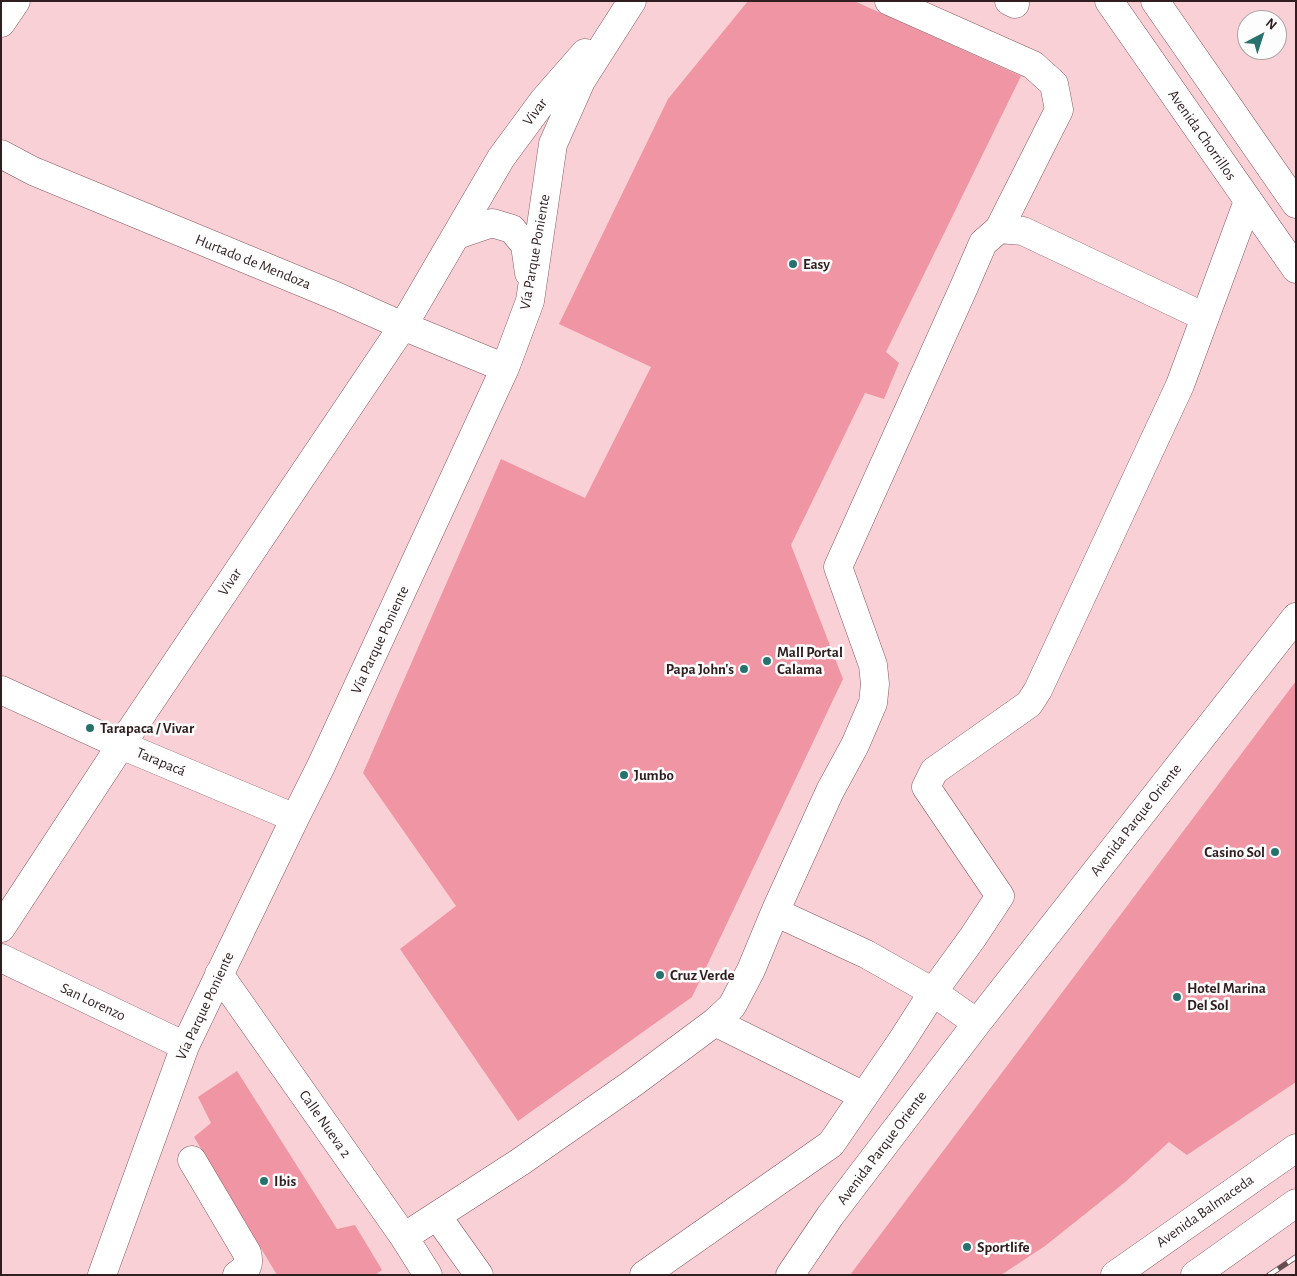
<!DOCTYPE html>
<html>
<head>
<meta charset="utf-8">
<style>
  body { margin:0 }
  #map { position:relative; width:1297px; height:1276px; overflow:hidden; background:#f9d0d5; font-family:"Alegreya Sans",sans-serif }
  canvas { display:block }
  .frame { position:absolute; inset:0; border:2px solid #301e20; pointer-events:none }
  .north { position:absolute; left:1237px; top:10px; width:50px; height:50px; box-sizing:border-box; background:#fdfdfd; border:1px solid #aba4a5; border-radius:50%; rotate:40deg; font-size:14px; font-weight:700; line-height:20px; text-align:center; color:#301e20 }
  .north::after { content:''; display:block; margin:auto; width:18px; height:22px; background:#28726e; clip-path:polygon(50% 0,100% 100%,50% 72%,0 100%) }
</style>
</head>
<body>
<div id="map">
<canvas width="1297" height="1276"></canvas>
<div class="frame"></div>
<div class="north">N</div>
</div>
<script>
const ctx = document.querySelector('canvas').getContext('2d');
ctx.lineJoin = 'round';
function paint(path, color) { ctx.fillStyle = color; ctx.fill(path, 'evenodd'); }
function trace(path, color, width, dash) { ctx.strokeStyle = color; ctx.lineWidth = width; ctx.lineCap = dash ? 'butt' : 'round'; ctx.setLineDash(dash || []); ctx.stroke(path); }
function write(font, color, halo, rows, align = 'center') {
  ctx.font = font + ' "Alegreya Sans",sans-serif'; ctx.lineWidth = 5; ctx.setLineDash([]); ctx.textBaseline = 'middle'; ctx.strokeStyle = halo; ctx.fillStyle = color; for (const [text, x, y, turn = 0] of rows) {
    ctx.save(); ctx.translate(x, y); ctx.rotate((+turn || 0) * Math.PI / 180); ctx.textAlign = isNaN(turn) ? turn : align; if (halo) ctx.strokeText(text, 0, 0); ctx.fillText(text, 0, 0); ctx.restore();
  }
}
const building = new Path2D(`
  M748 1H854L1021 76 886 352 899 363 884 399 865 393 791 545 843 679 692 997 518 1121 400 949 456 906 363 773 501 459 585 498 651 367 559 324 668 99Z
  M1296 681V1082L1187 1155 1169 1142 1124 1183 1045 1246 1001 1275H850Z
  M237 1071 337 1229 355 1225 382 1270 375 1275H277L194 1137 211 1123 198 1097Z`);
const minor = new Path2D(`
  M889 1 1033 65 1054 84 1059 110 999 229
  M1009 1 1015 4
  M1 154 33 171 338 297 403 326 505 368
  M457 235 492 223 512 229 525 245 529 273
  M1 690 121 745 295 818
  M775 912 866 954 933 992 977 1023
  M1 928 121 745 403 326 501 158 543 101 585 53
  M1 958 185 1046
  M219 974 404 1237 428 1275
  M715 1022 864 1096
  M192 1160 247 1253C250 1266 248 1267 237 1275
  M437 1216 479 1275
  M404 1237 520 1162 633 1083 715 1022 732 1006 751 970 775 912 830 791 855 745 873 703 875 684 873 665 838 567 964 287 983 243 999 229 1023 231 1205 317
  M102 1275 185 1046 295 818 321 766 505 368 530 301 553 144 581 81 632 1
  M644 1275 831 1144 901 1042 933 992 973 937 1000 896 926 787 934 771 1029 704 1038 690 1180 385 1248 201
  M790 1275 830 1216 977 1023 1296 617`);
const major = new Path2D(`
  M1109 1 1296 269
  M1155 1 1296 204
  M1 23 16 1
  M1115 1275 1296 1148
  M1195 1275 1296 1203`);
const rail = new Path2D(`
  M1269 1275 1296 1257`);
const markers = [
  [793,264,5,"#28726e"],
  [767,661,5,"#28726e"],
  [744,669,5,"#28726e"],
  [90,728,5,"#28726e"],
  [624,775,5,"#28726e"],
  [1275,852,5,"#28726e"],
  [660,975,5,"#28726e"],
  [1177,997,5,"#28726e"],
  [264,1181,5,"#28726e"],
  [967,1247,5,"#28726e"]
];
const streetNames = [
  ["Vivar",535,112,-53],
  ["Avenida Chorrillos",1202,135,55],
  ["Vía Parque Poniente",535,252,-80],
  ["Hurtado de Mendoza",253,262,22],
  ["Vivar",230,582,-56],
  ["Vía Parque Poniente",380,640,-65],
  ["Tarapacá",161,762,23],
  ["Avenida Parque Oriente",1136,820,-52],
  ["San Lorenzo",93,1002,25],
  ["Vía Parque Poniente",205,1006,-65],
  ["Calle Nueva 2",325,1124,55],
  ["Avenida Parque Oriente",882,1148,-53],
  ["Avenida Balmaceda",1205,1211,-35]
];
const poiNames = [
  ["Easy",803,264],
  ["Mall Portal",777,652],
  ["Calama",777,669],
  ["Papa John's",734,669,"right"],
  ["Tarapaca / Vivar",100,728],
  ["Jumbo",634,775],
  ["Casino Sol",1265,852,"right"],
  ["Cruz Verde",670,975],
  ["Hotel Marina",1187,988],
  ["Del Sol",1187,1005],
  ["Ibis",274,1181],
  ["Sportlife",977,1247]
];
paint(building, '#f095a3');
trace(minor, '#865a61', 29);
trace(major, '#865a61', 29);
trace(minor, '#fff', 28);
trace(major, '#fff', 28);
trace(rail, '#654d50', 5.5);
trace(rail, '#fdfdfd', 4, [11]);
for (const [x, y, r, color] of markers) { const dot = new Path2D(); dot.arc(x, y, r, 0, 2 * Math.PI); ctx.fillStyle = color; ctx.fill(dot); trace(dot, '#fdfdfd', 2); }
write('15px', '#301e20', '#fdfdfd', streetNames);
write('bold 15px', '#301e20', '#fdfdfd', poiNames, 'left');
</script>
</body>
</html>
